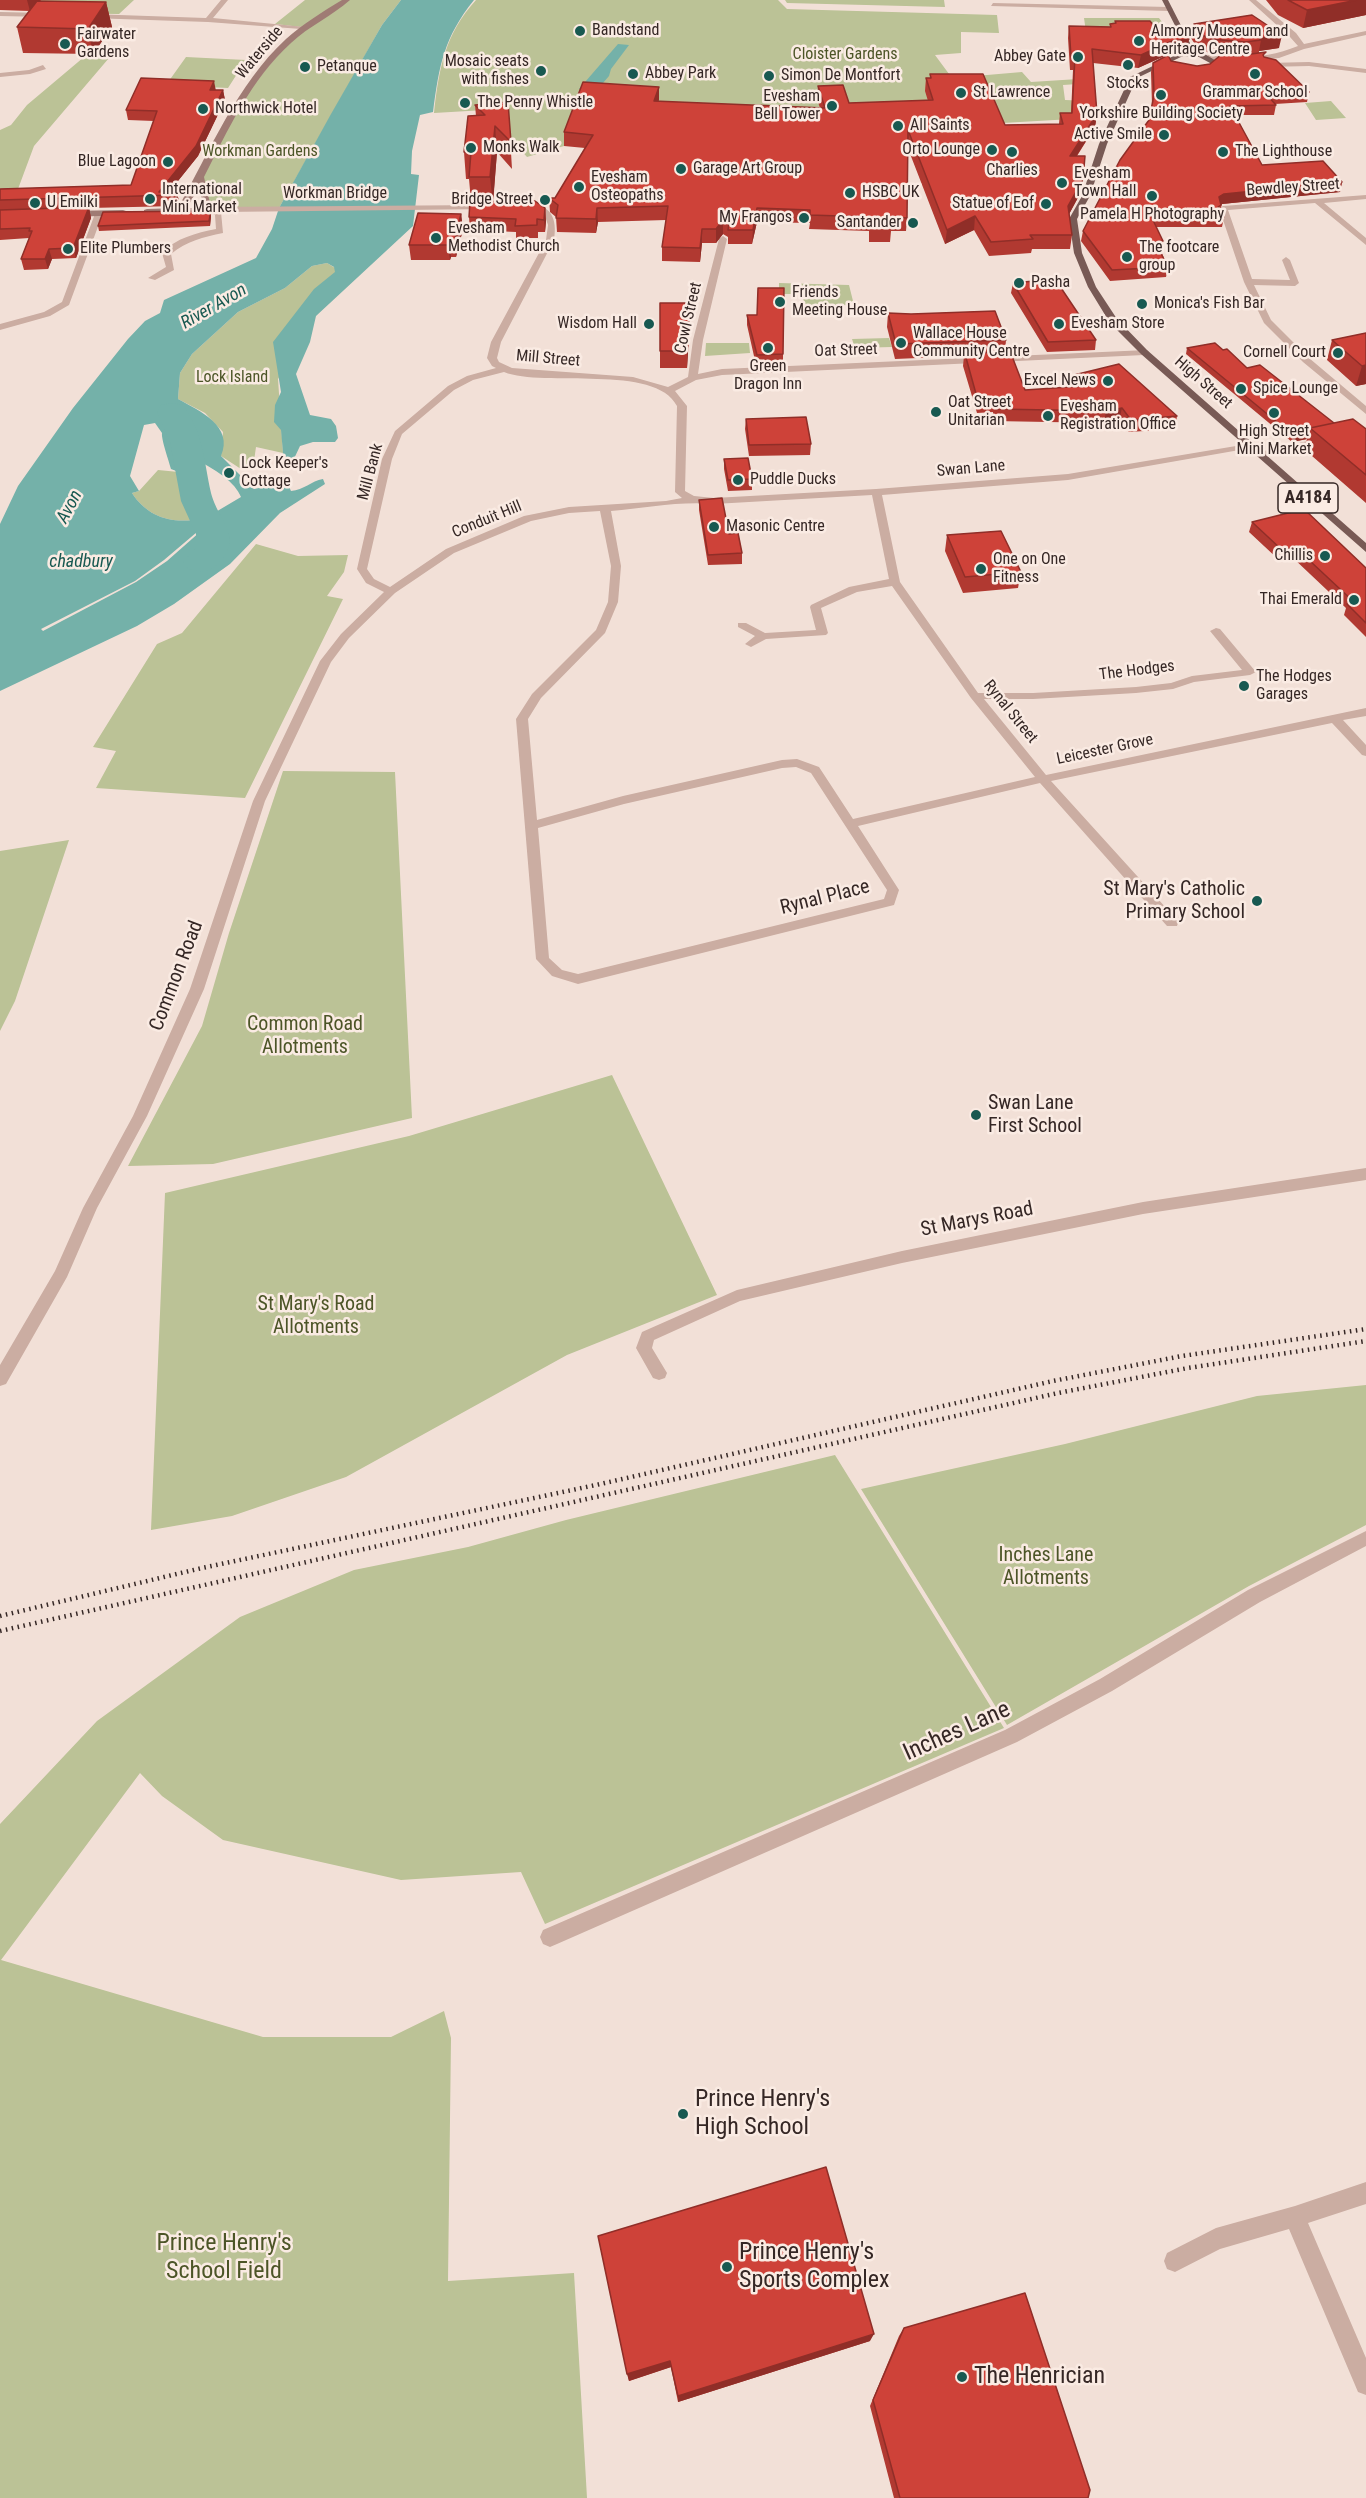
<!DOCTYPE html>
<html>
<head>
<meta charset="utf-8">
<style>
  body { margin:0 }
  canvas { display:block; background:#f2e0d7 }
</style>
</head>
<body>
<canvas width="1366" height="2498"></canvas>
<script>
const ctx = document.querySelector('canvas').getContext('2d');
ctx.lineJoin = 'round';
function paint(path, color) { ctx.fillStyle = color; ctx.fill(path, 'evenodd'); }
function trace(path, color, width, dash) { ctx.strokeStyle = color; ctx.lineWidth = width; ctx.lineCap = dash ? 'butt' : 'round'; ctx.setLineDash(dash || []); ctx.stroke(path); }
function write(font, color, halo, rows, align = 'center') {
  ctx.font = font + ' "Roboto Condensed",sans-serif'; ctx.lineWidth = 5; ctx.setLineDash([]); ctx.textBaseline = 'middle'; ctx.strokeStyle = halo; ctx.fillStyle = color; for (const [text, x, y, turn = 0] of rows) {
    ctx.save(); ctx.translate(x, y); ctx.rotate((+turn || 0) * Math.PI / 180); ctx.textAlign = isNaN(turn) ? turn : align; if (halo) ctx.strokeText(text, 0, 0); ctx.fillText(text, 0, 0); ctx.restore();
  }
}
const green = new Path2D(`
  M41 0H134L119 14 36 13Z
  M305 0H401L382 25 279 208 209 210 202 171 242 98 301 27 275 24Z
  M476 0H778L787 9 997 15 999 33 961 32V53L935 55 952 78 1022 72 1031 82 1094 78 1093 83 1063 85 1065 100 1092 101 1072 119 968 125 874 124 584 95 564 146 527 157 485 110 434 113C439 68 445 34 476 0Z
  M785 0H944L945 7 787 3Z
  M1084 18H1159L1168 30 1086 32Z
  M84 57 109 58 34 146 18 189 0 190V130L11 125 27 105Z
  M186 57 246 60 228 88 166 85Z
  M1331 101 1346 118 1316 120 1305 103Z
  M327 263 340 271 278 379 283 453 256 447 253 468 241 469 221 456 223 432 205 413 178 399 180 373 192 354 238 312 285 288 312 266Z
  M779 283 849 285 854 305 804 306 803 294H779Z
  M889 338 892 347 855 348 852 339Z
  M706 343H749L750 353 705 356Z
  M158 470 189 473 193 520C168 523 146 515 132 493L139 491Z
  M256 544 298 556 348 555 344 572 327 596 343 599 245 798 96 788 116 751 93 747 157 644 182 633Z
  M283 771 395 772 412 1118 213 1164 128 1166 202 1026 229 933Z
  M69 840 15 1001 0 1031V851Z
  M612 1075 717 1295 567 1355 346 1477 232 1516 151 1530 165 1193 409 1136Z
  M1366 1385V1525L1249 1586 1007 1725 861 1489 1065 1444 1257 1396Z
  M835 1455 1004 1728 545 1924 521 1872 401 1880 223 1840 162 1796 140 1773 1 1960 263 2037H391L444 2011 451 2038 448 2281 574 2273 587 2498H0V1824L97 1721 240 1617 354 1570 468 1547 566 1520Z`);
const water = new Path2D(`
  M401 0H474C444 37 439 66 433 112L420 115 412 151 411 174 419 175 413 226 316 316 310 342 296 374 310 415 331 419 336 426 338 438 335 442H313L300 446 292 463 279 461 283 453 281 430 274 422 275 405 281 392 273 342 314 289 335 272 334 267 327 263 312 266 285 288 238 312 192 354 180 373 178 399C200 411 234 426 221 456L254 489 264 487 273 477 285 478 291 491C304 490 311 481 323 479L325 484 280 513 230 564 174 604 137 626 0 691V524L18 486 73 408 128 339 145 321 160 313 164 300 256 258 272 229 279 208 331 114 382 25ZM155 423 162 433C161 439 169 461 171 469L184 474 195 472 196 467 202 463C216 470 235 482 241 497L214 513 205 503 191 506 193 520C168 523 146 515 132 493L139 491 130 476 144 425Z
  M618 44 629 45 611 69 609 76 597 90 579 89Z`);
const pier = new Path2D(`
  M193 518H196L201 531 167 561 136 582 43 631 41 629 135 581 164 560 197 532Z`);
const river = new Path2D(`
  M172 403 183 405C203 433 204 461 211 493 218 521 245 537 218 564 209 573 200 572 188 569L183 562 196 548V534L181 501 170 442 157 412 161 405Z`);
const street = new Path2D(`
  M221 0H228L213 18 305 27 301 29 208 22 90 18 86 16 90 14 206 18Z
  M1249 0H1256L1296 33 1304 44 1366 31V35L1304 49 1279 58 1234 63 1205 59 1208 55C1239 60 1268 58 1298 46L1290 37Z
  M993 3 1169 7 1173 9 1169 11 991 6Z
  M0 12 45 13 49 15 45 17 0 16Z
  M1309 62 1366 69V73L1309 66 1267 67 1263 65 1267 63Z
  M43 65 46 69 30 74 0 77V73L29 70Z
  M1366 195V199L1324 203 1366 238V245L1315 203 1228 210 1252 279 1290 280 1282 260 1286 257 1290 260 1299 283 1295 286 1254 285 1271 320 1309 358 1366 406V414L1303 362 1264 323 1244 282 1219 208 1223 206Z
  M490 205 494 207 493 209 221 212 223 233C203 237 187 241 171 254L174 270 155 280 148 278 166 267 162 253C176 238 196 233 216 229L215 215 205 210 209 207Z
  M523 205C549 202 558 216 554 240L501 342 497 358 499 362 512 368 633 377 668 387 688 377 693 340 719 239 723 236 727 239 703 340 698 374 722 369 1147 350 1149 352 1144 355 722 375 696 380 675 391 687 406 685 491 694 496 714 498 876 489 1068 474 1254 443V447L1251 448 1068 480 882 495 900 582 978 693H1033L1136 687 1171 683 1192 676 1242 670 1210 631 1216 628 1220 629 1256 672 1250 675 1194 682 1173 689 1136 693 1033 699H984L1046 775 1366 708V716L1343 720 1366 745V756L1362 755 1332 723 1051 781 1177 920 1178 923 1177 926H1167L1040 783 858 826 899 890 894 905 578 984 552 976 536 959 516 719 532 694 596 630 608 602 611 566 600 511 569 513 531 521 454 553 395 593 349 638 331 662 265 801 204 989 147 1116 97 1208 67 1277 6 1384 0 1386V1365L55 1271 83 1208 133 1116 190 989 253 801 320 661 341 634 384 592 366 583 357 569 382 459 395 431 448 386 467 376 496 368 492 366 487 358 491 342 546 240 548 225 545 216 538 211 523 209ZM504 372C544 388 655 363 677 406L675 492 682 498 666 501 569 507 524 516 446 549 390 587 374 579 367 569 392 459 402 434 454 390 473 380ZM872 495 889 579 849 587 811 605 810 607 816 630 765 633 746 623H738V627L755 636 745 644 751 647 766 639 826 635 828 633 821 608 857 592 892 586 971 698 1035 777 853 819 819 767 797 759 782 760 623 796 537 820 528 719 541 698 605 633 618 602 621 566 611 511C645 508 680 501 714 504ZM796 767 811 773 887 890 884 899 578 974 562 970 549 958 538 828 624 804 782 768Z
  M96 211 103 213 69 305 50 316 0 330V324L44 312 62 302Z
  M1325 437 1328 438V442L1260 456 1255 453Z
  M1366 1168V1180L1143 1214 902 1263 740 1301 654 1340 652 1348 667 1373 665 1378 659 1380 653 1378 636 1348 642 1332 737 1290 902 1251 1143 1202Z
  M1366 1531V1546L1260 1602 1112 1691 1017 1742 557 1944 550 1947 543 1944 540 1937 543 1930 1005 1730 1100 1679 1248 1590Z
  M1366 2182V2204L1308 2223 1366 2358V2395L1358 2392 1289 2229 1220 2249 1175 2272 1167 2269 1164 2261 1167 2253 1216 2228 1295 2206Z`);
const secondary = new Path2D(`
  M342 0H350C332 16 309 26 291 43 251 79 228 130 204 177L212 212 144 214V210L147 209 178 208C210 151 237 84 286 39 303 24 322 12 342 0ZM199 187 204 208H187Z
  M123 210 126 211V215L72 217 68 214 72 211Z`);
const primary = new Path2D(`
  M1162 0H1168L1191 45 1184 43Z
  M1182 52 1203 53 1218 62 1214 70 1201 73 1198 69 1208 67 1210 63 1199 57 1183 56 1137 78 1107 144 1090 196 1077 219 1082 253 1096 287 1117 319 1147 350 1366 543V552L1141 354 1110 323 1088 287 1074 253 1069 219 1082 196 1099 144 1130 77Z`);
const rail = new Path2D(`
  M0 1616 202 1568 596 1485 1053 1381 1182 1356 1366 1329
  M0 1631 1058 1393 1188 1368 1366 1341`);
const wall = new Path2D(`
  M0 0H41L40 1 106 2 112 27 93 54 23 53 17 27 30 11 0 10Z
  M1266 0H1366V15L1303 28 1278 15Z
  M1252 15 1279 48 1259 51V53L1309 92 1307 102 1275 104 1276 105 1274 115H1235L1262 165 1342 182 1340 192 1222 204 1220 211 1224 217 1222 227H1156L1163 241 1161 251 1168 267 1166 277 1110 281 1081 241 1083 231 1149 120 1152 105 1151 72 1153 63 1171 61 1197 66 1210 64 1236 56 1241 55 1209 53 1196 46 1191 38 1194 24Z
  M1115 21 1154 26 1189 39 1186 51 1169 54 1138 68 1093 63 1097 114 1095 127 1077 156 1083 179 1081 192 1069 214 1072 235 1070 249H1032L1031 253 989 256 974 230 945 244 907 146V218L906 231H891L890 242H869V231L809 229 810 223 757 222 752 244H728V237L723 234 716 243H702L700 262 662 261V247L666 220 598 222 596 233 557 232 556 217 550 212 549 198H555L585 148 564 146V132L659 87 658 102 820 108 817 99 818 86 849 103 928 101 925 91 926 78H930V74L1005 125 1059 124 1060 113H1071L1073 70H1070L1068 38 1069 26 1110 27V24L1115 23Z
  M215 90H223L225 100 198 156 169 192H177L179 202 177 206 89 208 91 218 76 258 52 259 48 269 24 270 21 259 29 238 0 240V189L131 185 154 121 128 120 126 110Z
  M508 102 512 169 497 152 493 201 545 208 546 221 545 232H538V238H516V232L470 230 469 217 471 201 469 179H466L464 152 476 116 475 105Z
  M461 214 463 229 456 257H451L450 260H411L409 245Z
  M211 216 210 226 99 231 98 226Z
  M1013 283 1096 340 1095 350 1047 352 1011 293Z
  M660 303H690V320L687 368H660Z
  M888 313 1006 340 1005 352 1025 390 1071 387 1074 375 1177 416 1175 429 1129 432 1119 421 1104 423 993 421V412L977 413 963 366 964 356 895 359 887 327Z
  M747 315 783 354V364L756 365 747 325Z
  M1366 333V384L1356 386 1327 360 1332 340Z
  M1187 348 1223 350 1247 368 1334 423 1366 429V503L1304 449 1307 439 1292 442 1186 354Z
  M746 419 811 444 810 455 749 456 745 429Z
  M724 459 752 479V490L728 491 724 469Z
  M699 500 729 534 742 553V564L708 565 699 510Z
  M1252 522 1366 568V637L1344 615 1346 608 1292 557 1279 560 1249 532Z
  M947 535 1021 572 1018 588 963 593 945 551Z
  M598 2236 870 2341 678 2402 671 2367 629 2381Z
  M904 2328 1088 2498H894L870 2406 899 2336Z`);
const shadedWall = new Path2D(`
  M27 0H41L30 11Z
  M1357 0H1366V15L1303 28 1307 10Z
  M106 2 112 27 93 54 88 29Z
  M1282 35 1279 48 1259 51 1261 40 1259 38Z
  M1189 39 1186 51 1169 54 1138 68 1141 55 1172 41Z
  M214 81 216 91 210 90Z
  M659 87V100L655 115 654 101Z
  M223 90 225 100 198 156 166 196 159 192Z
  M1097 114 1095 127 1068 169 1070 156Z
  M495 126 497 152 493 204 490 177Z
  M1083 179 1081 192 1066 220 1068 206Z
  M1342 182 1340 192 1222 204 1217 207 1219 197 1224 194Z
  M177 192 179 202 177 206 175 195Z
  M89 207 91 218 76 258 73 248Z
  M545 208 546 221 545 232 544 220Z
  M597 208 598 222 596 233V219Z
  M757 208V222L752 244 753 230Z
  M211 211V216L210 226 209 221Z
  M461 214 463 229 456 257 454 242Z
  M975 216 974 230 945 244 947 230Z
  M723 220V234L716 243V229Z
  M702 229V243L700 262V248Z
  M449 242 451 257 450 260 448 245Z
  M49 249 52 259 48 269 45 259Z
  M690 303V320L687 368V351Z
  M1366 365V384L1356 386 1362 366Z
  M1122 408 1119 421 1104 423 1106 411Z
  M1308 433 1307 439 1292 442 1294 436Z
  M1295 547 1292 557 1279 560 1282 550Z
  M874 2334 870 2341 678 2402V2396Z
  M670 2361 671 2367 629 2381 627 2374Z`);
const building = new Path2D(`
  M1288 0H1357L1307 10Z
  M37 1 106 2 88 29 17 27Z
  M1252 15 1282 35 1259 38 1261 40 1245 42 1211 39 1198 33 1194 24Z
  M1115 21H1150L1154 26 1182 27 1189 39 1172 41 1141 55 1092 49 1097 114 1070 156H1085L1083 179 1068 206 1072 235H1030L1033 239 991 242 975 216 947 230 908 130 907 218 891 217V228H870V217L810 215V210L757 208 753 230H728L729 223 723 220 716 229H702L700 248 662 247 668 206 597 208 596 219 556 218 558 205 549 198H555L593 135 564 132 583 82 659 87 654 101 825 108 818 86 843 85 849 103 933 100 926 78H931L930 74H983L1005 125 1063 124 1060 113H1072L1075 57H1071L1069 26 1111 27 1110 24 1116 23Z
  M1266 52 1263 55 1264 57 1276 60 1309 92 1266 94 1276 105 1230 106 1262 165 1323 161 1342 182 1224 194 1219 197 1221 205 1218 207 1224 217 1151 216 1163 241 1155 242 1168 267 1112 270 1083 231 1120 160 1149 120 1154 95 1153 63 1168 55 1171 61 1197 66 1210 64 1222 54 1236 56Z
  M141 78 214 81 210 90H223L196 146 159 192H177L175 195 0 200V189L131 185 157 111 126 110Z
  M508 102 511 142 495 126 490 177H469L471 152H464L468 116 485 115 475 105Z
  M470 201H535L545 208 544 220 537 219V225L515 226 516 219 469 217Z
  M89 207 73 248 49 249 45 259H21L32 231H29L30 228 0 229V210Z
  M211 211 209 221 98 226 103 212Z
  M418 213 461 214 454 242H449L448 245H409Z
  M1055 279 1096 340 1048 342 1013 283Z
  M758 288H784L783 354 757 355 747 315H757Z
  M660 303H690L687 351H660Z
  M995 311 1006 340 896 344 888 313 911 314Z
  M1366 333V365L1362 366 1332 340Z
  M1215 343 1223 350 1227 349 1247 368 1260 365 1334 423 1310 428 1308 433 1294 436 1187 348Z
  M1010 351 1025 390 1084 386 1074 375 1119 364 1177 416 1131 420 1122 408 1106 411 995 409V400L978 401 965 354Z
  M806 417 811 444 749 445 746 419Z
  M1353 419 1366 429V475L1310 428Z
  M748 458 752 479 728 480 724 459Z
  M722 498 729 534 738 533 742 553 708 555 699 500Z
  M1304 509 1366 568V623L1347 604 1355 603 1295 547 1282 550 1252 522Z
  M1001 531 1021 572 965 577 947 535Z
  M826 2167 874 2334 678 2396 670 2361 627 2374 598 2236Z
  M1025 2293 1090 2490 1088 2498H900L873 2400 904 2328Z`);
const markers = [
  [580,31,6,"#185951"],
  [1139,41,6,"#185951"],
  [65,44,6,"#185951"],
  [1078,57,6,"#185951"],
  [1128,65,6,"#185951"],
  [305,67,6,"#185951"],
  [541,71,6,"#185951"],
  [633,74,6,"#185951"],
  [1255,74,6,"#185951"],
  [769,76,6,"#185951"],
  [961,93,6,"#185951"],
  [1161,95,6,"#185951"],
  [465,103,6,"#185951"],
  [832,106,6,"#185951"],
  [203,109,6,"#185951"],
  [898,126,6,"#185951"],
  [1164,135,6,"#185951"],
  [471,148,6,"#185951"],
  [992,150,6,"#185951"],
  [1012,152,6,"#185951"],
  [1223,152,6,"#185951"],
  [168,162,6,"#185951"],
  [681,169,6,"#185951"],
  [1062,183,6,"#185951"],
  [579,187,6,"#185951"],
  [850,193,6,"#185951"],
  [1152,196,6,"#185951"],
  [150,199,6,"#185951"],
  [545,200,6,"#185951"],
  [35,203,6,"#185951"],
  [1046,204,6,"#185951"],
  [804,218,6,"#185951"],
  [913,223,6,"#185951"],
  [436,238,6,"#185951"],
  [68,249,6,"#185951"],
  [1127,257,6,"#185951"],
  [1019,283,6,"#185951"],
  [780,302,6,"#185951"],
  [1142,304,6,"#185951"],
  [649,324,6,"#185951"],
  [1059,324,6,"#185951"],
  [901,343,6,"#185951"],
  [768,348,6,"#185951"],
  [1338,353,6,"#185951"],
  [1108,381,6,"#185951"],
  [1241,389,6,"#185951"],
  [936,412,6,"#185951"],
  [1274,413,6,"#185951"],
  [1048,416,6,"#185951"],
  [229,473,6,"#185951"],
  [738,480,6,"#185951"],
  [714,527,6,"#185951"],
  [1325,556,6,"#185951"],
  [981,569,6,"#185951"],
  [1354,600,6,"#185951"],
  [1244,686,6,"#185951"],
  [1257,901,6,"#185951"],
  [976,1115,6,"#185951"],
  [683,2114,6,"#185951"],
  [727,2267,6,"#185951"],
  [962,2377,6,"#185951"]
];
const farPoinames = [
  ["Bandstand",592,31],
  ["Almonry Museum and",1151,32],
  ["Heritage Centre",1151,50],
  ["Fairwater",77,35],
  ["Gardens",77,53],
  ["Abbey Gate",1066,57,"right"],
  ["Mosaic seats",529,62,"right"],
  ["with fishes",529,80,"right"],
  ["Petanque",317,67],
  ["Abbey Park",645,74],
  ["Simon De Montfort",781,76],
  ["Stocks",1128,84,"center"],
  ["St Lawrence",973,93],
  ["Grammar School",1255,93,"center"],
  ["Evesham",820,97,"right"],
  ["Bell Tower",820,115,"right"],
  ["The Penny Whistle",477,103],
  ["Northwick Hotel",215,109],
  ["Yorkshire Building Society",1161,114,"center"],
  ["All Saints",910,126],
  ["Active Smile",1152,135,"right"],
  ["Monks Walk",483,148],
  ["Orto Lounge",980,150,"right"],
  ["The Lighthouse",1235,152],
  ["Blue Lagoon",156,162,"right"],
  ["Garage Art Group",693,169],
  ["Charlies",1012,171,"center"],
  ["Evesham",1074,174],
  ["Town Hall",1074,192],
  ["Evesham",591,178],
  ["Osteopaths",591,196],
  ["International",162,190],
  ["Mini Market",162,208],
  ["HSBC UK",862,193],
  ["Bridge Street",533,200,"right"],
  ["U Emilki",47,203],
  ["Statue of Eof",1034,204,"right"],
  ["Pamela H Photography",1152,215,"center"],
  ["My Frangos",792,218,"right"],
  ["Santander",901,223,"right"],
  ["Evesham",448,229],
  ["Methodist Church",448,247],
  ["The footcare",1139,248],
  ["group",1139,266],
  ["Elite Plumbers",80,249],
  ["Pasha",1031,283],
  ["Friends",792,293],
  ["Meeting House",792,311],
  ["Monica's Fish Bar",1154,304],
  ["Wisdom Hall",637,324,"right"],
  ["Evesham Store",1071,324],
  ["Wallace House",913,334],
  ["Community Centre",913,352],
  ["Cornell Court",1326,353,"right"],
  ["Green",768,367,"center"],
  ["Dragon Inn",768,385,"center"],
  ["Excel News",1096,381,"right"],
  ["Spice Lounge",1253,389],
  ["Oat Street",948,403],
  ["Unitarian",948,421],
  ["Evesham",1060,407],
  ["Registration Office",1060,425],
  ["High Street",1274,432,"center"],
  ["Mini Market",1274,450,"center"],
  ["Lock Keeper's",241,464],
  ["Cottage",241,482],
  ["Puddle Ducks",750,480],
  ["Masonic Centre",726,527],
  ["Chillis",1313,556,"right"],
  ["One on One",993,560],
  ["Fitness",993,578],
  ["Thai Emerald",1342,600,"right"],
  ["The Hodges",1256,677],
  ["Garages",1256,695]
];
const farStreetnames = [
  ["Waterside",260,53,-50],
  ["Bewdley Street",1293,188,-4],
  ["Workman Bridge",335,194],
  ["Cowl Street",689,318,-77],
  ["Oat Street",846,351,-2],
  ["Mill Street",548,359,5],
  ["High Street",1203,383,41],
  ["Swan Lane",971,469,-5],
  ["Mill Bank",371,472,-75],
  ["Conduit Hill",487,520,-22],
  ["The Hodges",1137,671,-7],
  ["Rynal Street",1010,712,51],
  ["Leicester Grove",1105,750,-12]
];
const farParknames = [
  ["Cloister Gardens",845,55],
  ["Workman Gardens",260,152],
  ["Lock Island",232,378]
];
const farWaternames = [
  ["River Avon",214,307,-30],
  ["Avon",70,507,-62],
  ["chadbury",81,562]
];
const shields = [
  [1308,498,60]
];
const shieldNames = [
  ["A4184",1308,498]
];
const poiNames = [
  ["St Mary's Catholic",1245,890],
  ["Primary School",1245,913],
  ["Swan Lane",988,1104,"left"],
  ["First School",988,1127,"left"]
];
const streetNames = [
  ["Rynal Place",825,898,-14],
  ["Common Road",177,976,-69],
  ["St Marys Road",977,1220,-11]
];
const parkNames = [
  ["Common Road",305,1025],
  ["Allotments",305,1048],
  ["St Mary's Road",316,1305],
  ["Allotments",316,1328],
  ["Inches Lane",1046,1556],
  ["Allotments",1046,1579]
];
const nearStreetnames = [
  ["Inches Lane",957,1732,-24]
];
const nearPoinames = [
  ["Prince Henry's",695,2100],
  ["High School",695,2128],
  ["Prince Henry's",739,2253],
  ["Sports Complex",739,2281],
  ["The Henrician",974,2377]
];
const nearParknames = [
  ["Prince Henry's",224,2244],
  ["School Field",224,2272]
];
paint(green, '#bbc296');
paint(water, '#74b1a9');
paint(pier, '#f2e0d7');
paint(river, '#74b1a9');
paint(street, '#cbada2');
paint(secondary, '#9f7b74');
paint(primary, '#785a55');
trace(rail, '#352725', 4.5, [1.5, 4.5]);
paint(wall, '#b13931');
paint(shadedWall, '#902e28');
paint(building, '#ce4239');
trace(building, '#902e28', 1.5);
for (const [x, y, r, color] of markers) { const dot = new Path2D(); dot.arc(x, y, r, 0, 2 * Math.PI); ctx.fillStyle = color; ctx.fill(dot); trace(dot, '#faebe3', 2); }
write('16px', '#352725', '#faebe3', farPoinames, 'left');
write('16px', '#352725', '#faebe3', farStreetnames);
write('16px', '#4c5527', '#faebe3', farParknames);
write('italic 18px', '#185951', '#faebe3', farWaternames);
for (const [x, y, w] of shields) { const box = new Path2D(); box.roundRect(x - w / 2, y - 15, w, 30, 4.5); ctx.fillStyle = '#faebe3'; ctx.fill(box); trace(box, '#352725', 1.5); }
write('bold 18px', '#352725', null, shieldNames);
write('20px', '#352725', '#faebe3', poiNames, 'right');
write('20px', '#352725', '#faebe3', streetNames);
write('20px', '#4c5527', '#faebe3', parkNames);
write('24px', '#352725', '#faebe3', nearStreetnames);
write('24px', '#352725', '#faebe3', nearPoinames, 'left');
write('24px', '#4c5527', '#faebe3', nearParknames);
</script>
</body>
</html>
